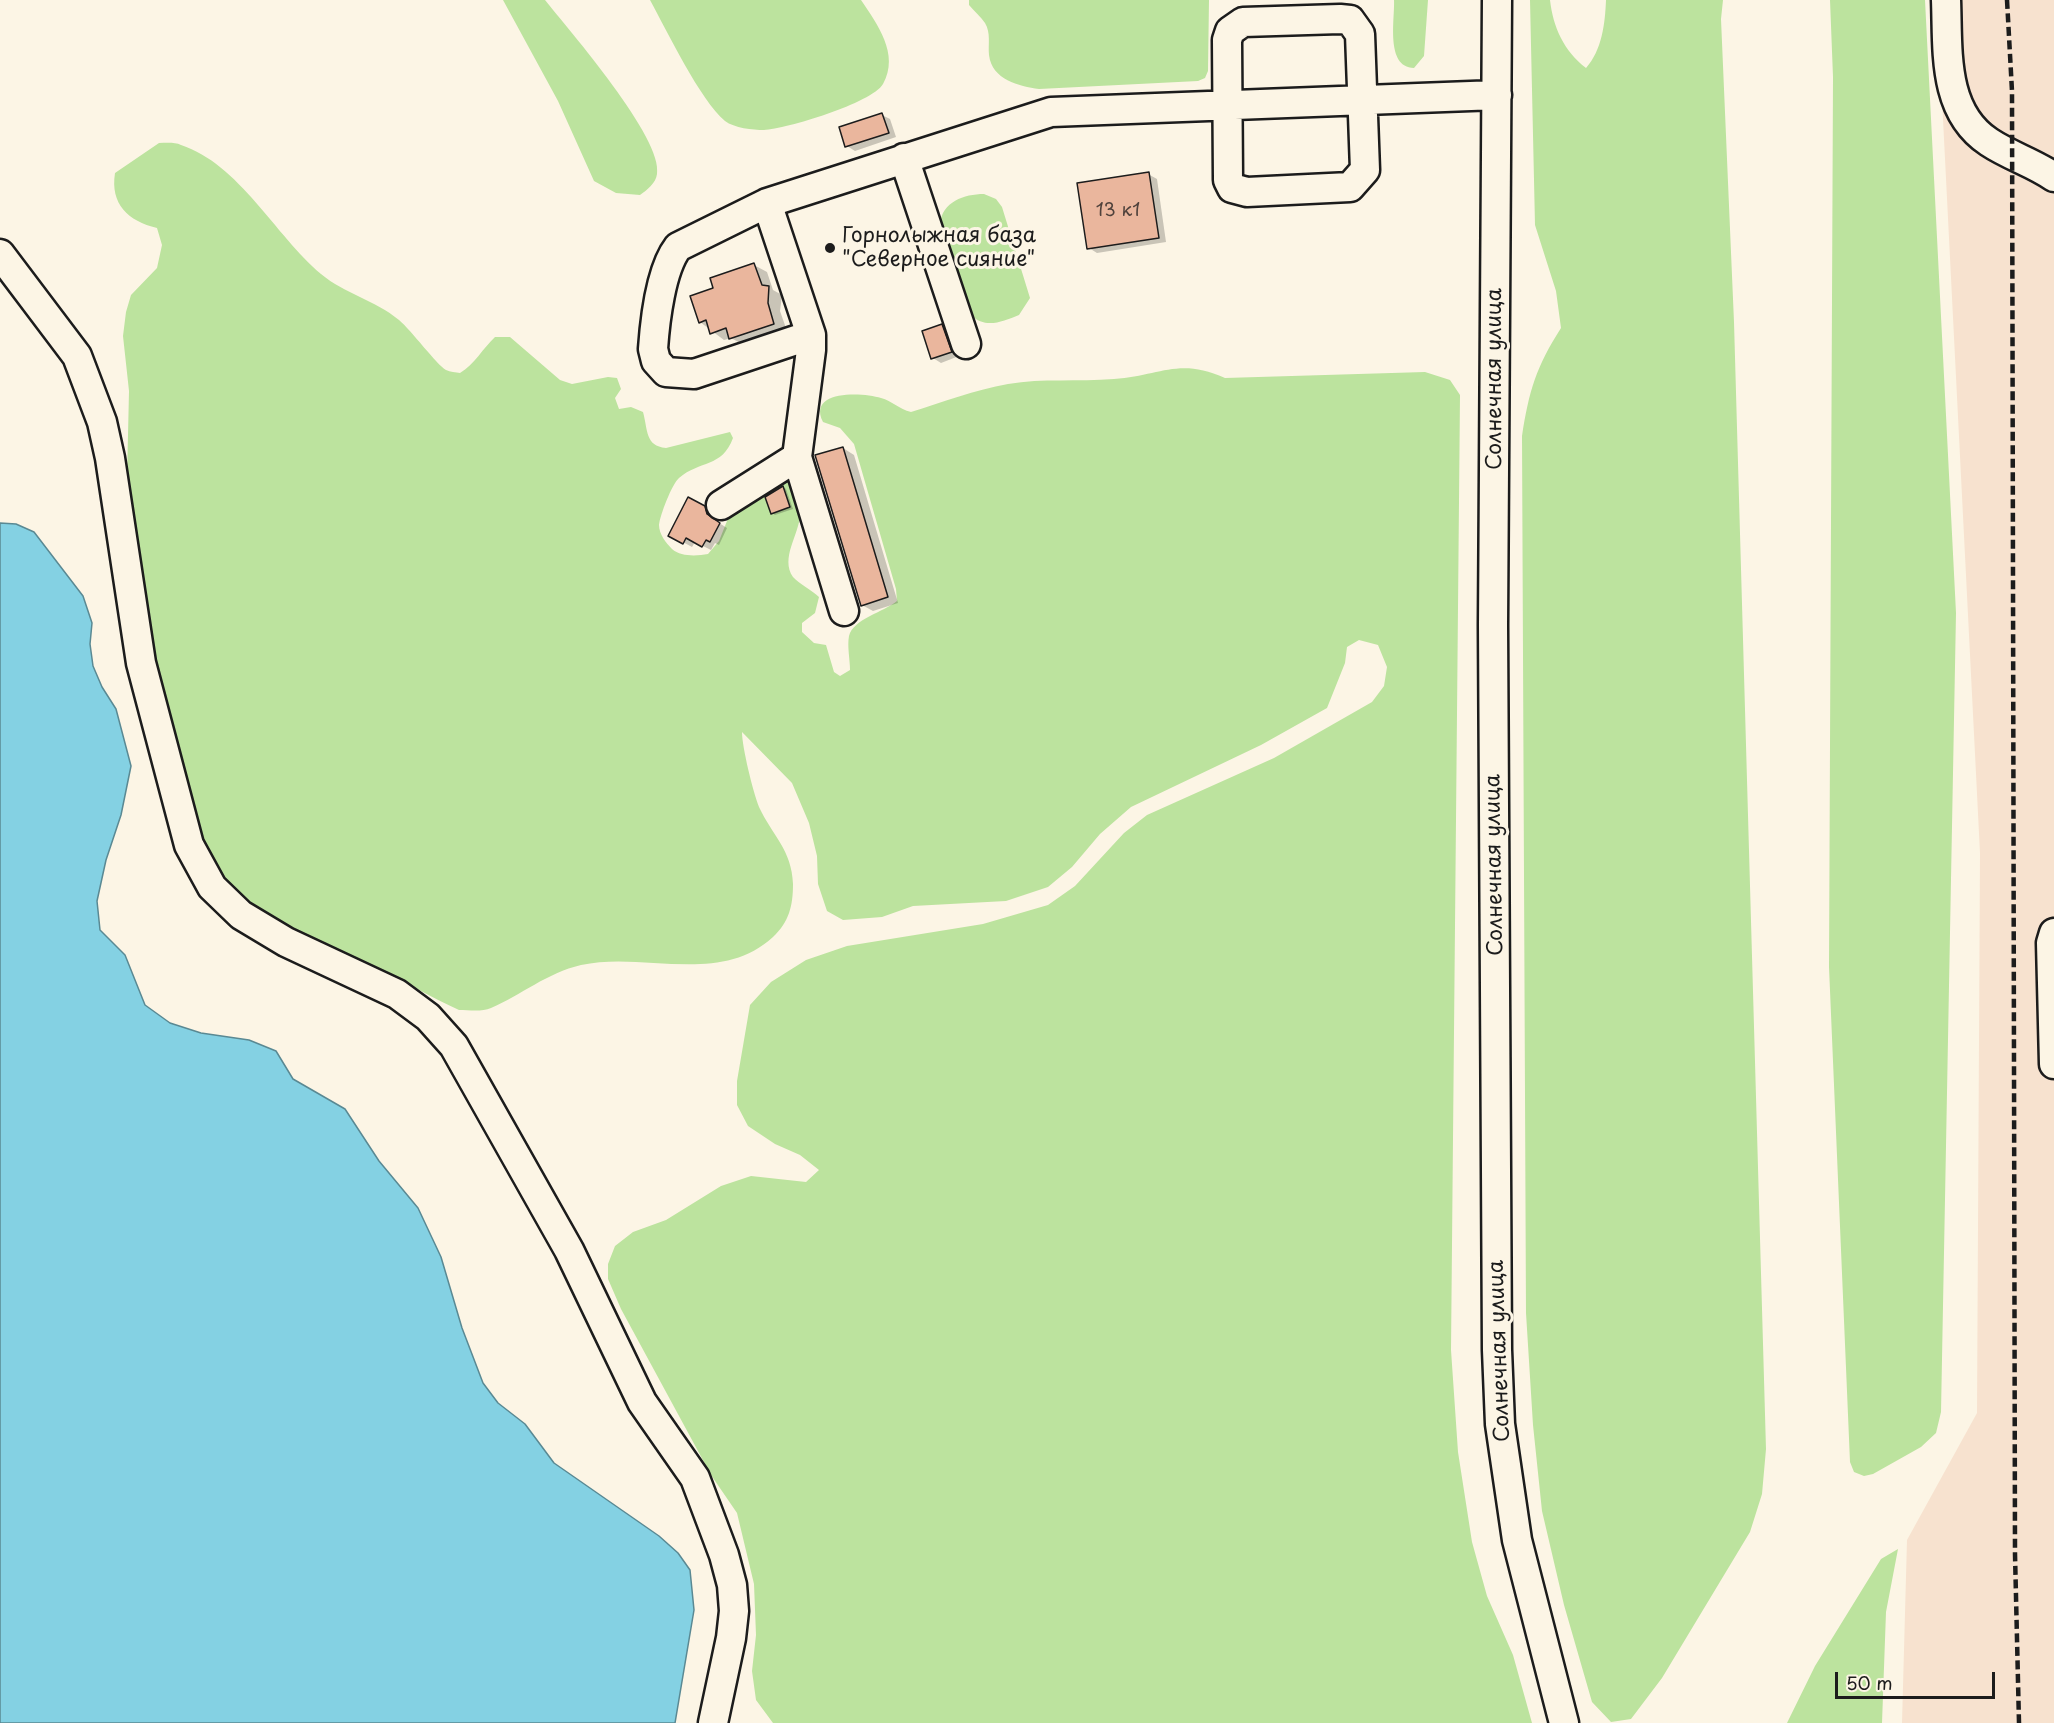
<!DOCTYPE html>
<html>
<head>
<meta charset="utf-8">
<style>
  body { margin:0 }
  #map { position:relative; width:2054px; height:1723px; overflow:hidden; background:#fcf5e5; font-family:"Playpen Sans",sans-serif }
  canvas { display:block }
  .scale { position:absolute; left:1835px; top:1672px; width:160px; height:27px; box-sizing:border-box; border:3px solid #1c1c1c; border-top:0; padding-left:8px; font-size:18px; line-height:21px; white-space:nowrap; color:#1c1c1c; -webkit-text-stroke:4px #fcf5e5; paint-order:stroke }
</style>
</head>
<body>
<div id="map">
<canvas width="2054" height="1723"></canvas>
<div class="scale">50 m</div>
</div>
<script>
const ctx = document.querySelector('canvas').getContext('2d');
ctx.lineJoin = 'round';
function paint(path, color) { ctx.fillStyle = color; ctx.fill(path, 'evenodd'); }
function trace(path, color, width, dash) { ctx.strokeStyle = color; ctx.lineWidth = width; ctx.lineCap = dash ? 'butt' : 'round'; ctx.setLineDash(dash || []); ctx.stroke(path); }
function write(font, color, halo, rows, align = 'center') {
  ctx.font = font + ' "Playpen Sans",sans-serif'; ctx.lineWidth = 6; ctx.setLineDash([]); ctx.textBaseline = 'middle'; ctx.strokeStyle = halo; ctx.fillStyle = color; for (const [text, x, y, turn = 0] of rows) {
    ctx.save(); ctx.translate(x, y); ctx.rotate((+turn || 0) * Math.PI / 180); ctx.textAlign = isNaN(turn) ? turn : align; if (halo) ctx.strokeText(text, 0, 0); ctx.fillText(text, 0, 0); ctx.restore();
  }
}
const built = new Path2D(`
  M1937 0H2054V1723H1902L1907 1540 1977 1413 1980 853Z`);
const green = new Path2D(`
  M503 0H545C569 30 664 139 657 174 656 183 647 190 640 195L616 193 594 181 558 101Z
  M650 0H861C877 24 900 54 883 84 872 103 786 129 764 130 753 130 734 128 725 121 700 100 667 31 650 0Z
  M969 0H1209L1208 71 1205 78 1198 81 1039 89C1019 86 992 80 989 55 988 44 991 33 985 23 981 17 974 11 969 5Z
  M1394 0H1428L1424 56 1414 68C1385 67 1395 19 1394 0Z
  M1530 0H1550C1553 27 1564 51 1586 68 1602 50 1605 24 1606 0H1723L1721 19 1734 322 1766 1449 1762 1494 1750 1532 1662 1678 1631 1719 1611 1722 1592 1702 1564 1605 1542 1511 1533 1425 1526 1313 1522 436C1529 391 1536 367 1561 328L1556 291 1535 225Z
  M1830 0H1925L1956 613 1941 1412 1936 1433 1921 1447 1873 1474 1864 1476 1854 1472 1850 1462 1829 967 1833 77Z
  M159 143C166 143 175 142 181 145 239 164 275 235 321 274 345 294 375 300 399 320 411 330 437 365 446 370 450 372 456 372 460 373 474 365 483 348 495 337H510L560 380 572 384 608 377 617 378 621 389 615 398 619 409 631 407 643 412C648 430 645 446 666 448L730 432 733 438C722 468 700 460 679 478 672 484 660 515 659 525 659 534 666 543 672 549 681 557 697 556 708 554L719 541 731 511 787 478 794 483C796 493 801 504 800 515 799 535 780 558 793 577 799 584 812 590 819 597L815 613 802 623V632L814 643 826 645 834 672 840 676 850 670C850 660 847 646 849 636 853 619 884 612 897 601L896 589 854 444 840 428 823 422C807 390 862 392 881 398 892 401 899 409 911 412 943 402 975 390 1008 384 1043 378 1078 382 1114 379 1159 376 1179 357 1225 378L1425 372 1450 380 1460 395 1451 1350 1458 1452 1472 1542 1487 1596 1513 1655 1532 1723H773L756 1700 752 1671 756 1635 754 1584 737 1513 711 1475 621 1309 608 1279V1264L615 1246 633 1232 666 1220 721 1186 751 1176 806 1182 819 1170 800 1155 775 1144 748 1126 737 1105V1081L750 1005 771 982 806 960 847 946 983 924 1048 905 1075 886 1124 833 1147 815 1274 758 1372 702 1384 686 1387 667 1378 645 1359 640 1347 647 1345 663 1327 708 1261 745 1131 807 1100 834 1072 867 1048 887 1006 901 913 906 882 917 843 920 827 911 818 884 817 856 809 823 792 783 742 732C742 747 753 792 759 807 772 835 792 850 793 884 793 906 789 922 773 937 720 986 643 951 581 965 547 973 521 995 491 1008 482 1012 469 1010 459 1010 432 998 408 983 381 970 319 940 246 916 205 856L161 692 127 479 129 391 123 336 126 312 131 295 157 268 162 245 157 228C128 221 110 204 115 173Z
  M984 194 996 199 1002 207 1030 298 1019 315C1002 322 985 329 971 315L940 224C942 202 964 194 984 194Z
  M1898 1549 1886 1612 1882 1723H1787L1815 1666 1881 1559Z`);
const water = new Path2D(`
  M0 523 16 524 34 532 83 596 92 623 90 644 93 666 102 687 116 709 131 766 121 815 106 860 97 901 100 930 125 955 145 1005 170 1023 201 1033 249 1040 276 1051 293 1079 345 1109 379 1161 418 1208 441 1257 462 1328 483 1383 498 1403 525 1424 554 1463 659 1536 678 1553 690 1570 694 1610 675 1723H0Z`);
const shadow = new Path2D(`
  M882 115 890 119 896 137 855 151 847 146Z
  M1148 174 1157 179 1166 242 1097 253 1089 248Z
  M754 265 767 272 773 290 782 295 780 311 787 331 744 345 731 338 724 340 700 322 715 289Z
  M942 326 950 331 959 356 941 363 933 358Z
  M843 448 854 455 898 603 873 611 862 605Z
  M783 487 786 489 793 509 775 515 772 513Z
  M688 499 713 513 716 521 727 528 719 545 715 543 711 550 695 542 692 547 670 535Z`);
const building = new Path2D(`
  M882 113 889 133 845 147 839 127Z
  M1149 172 1159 238 1087 249 1077 183Z
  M754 263 762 285 769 286 768 303 774 324 729 339 726 328 710 334 706 320 699 323 690 296 713 288 710 278Z
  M942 324 952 352 931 359 922 331Z
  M843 447 888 597 861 606 815 455Z
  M783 486 790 507 771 514 765 497Z
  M688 497 705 506 707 514 720 523 710 542 706 540 702 547 686 538 683 544 668 536Z`);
const minor = new Path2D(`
  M1497 0 1493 625 1497 1350 1500 1424 1517 1540 1564 1723
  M1946 0C1948 50 1942 111 1989 142 2010 156 2034 163 2054 177
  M1340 19 1350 20 1360 34 1365 170 1350 187 1247 192 1232 188 1228 180 1227 40 1230 31 1243 22Z
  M904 158 966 344
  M767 203 811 335V350L797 457 844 611
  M0 254 77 356 102 422 110 458 141 663 189 845 212 887 241 915 286 942 397 994 428 1017 454 1046 569 1250 642 1402 695 1478 724 1555 732 1585 734 1611 731 1638 713 1723
  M811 335 694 374 666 372 656 361 653 349C655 320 661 269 678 247L767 203 1051 112 1497 95
  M721 505 797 457
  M2054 933 2051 943 2054 1064`);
const rail = new Path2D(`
  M2007 0 2012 91 2015 1554 2019 1723`);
const markers = [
  [830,248,6,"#1c1c1c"]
];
const numberNames = [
  ["13 к1",1118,211]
];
const poiNames = [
  ["Горнолыжная база",842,236],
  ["\"Северное сияние\"",842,260]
];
const streetNames = [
  ["Солнечная улица",1495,379,-90],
  ["Солнечная улица",1495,865,-91],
  ["Солнечная улица",1500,1351,-92]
];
paint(built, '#f7e2cf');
paint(green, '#bce39e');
paint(water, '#84d1e3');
trace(water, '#5a8993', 1.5);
paint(shadow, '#0003');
paint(building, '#eab69d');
trace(building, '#1c1c1c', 1.5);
trace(minor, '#1c1c1c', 33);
trace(minor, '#fcf5e5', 28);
trace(rail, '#1c1c1c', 4.5, [9, 4.5]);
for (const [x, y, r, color] of markers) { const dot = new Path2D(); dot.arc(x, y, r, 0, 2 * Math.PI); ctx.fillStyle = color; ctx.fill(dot); trace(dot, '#fcf5e5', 2); }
write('18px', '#50423c', null, numberNames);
write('21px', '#1c1c1c', '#fcf5e5', poiNames, 'left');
write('21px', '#1c1c1c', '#fcf5e5', streetNames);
</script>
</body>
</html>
